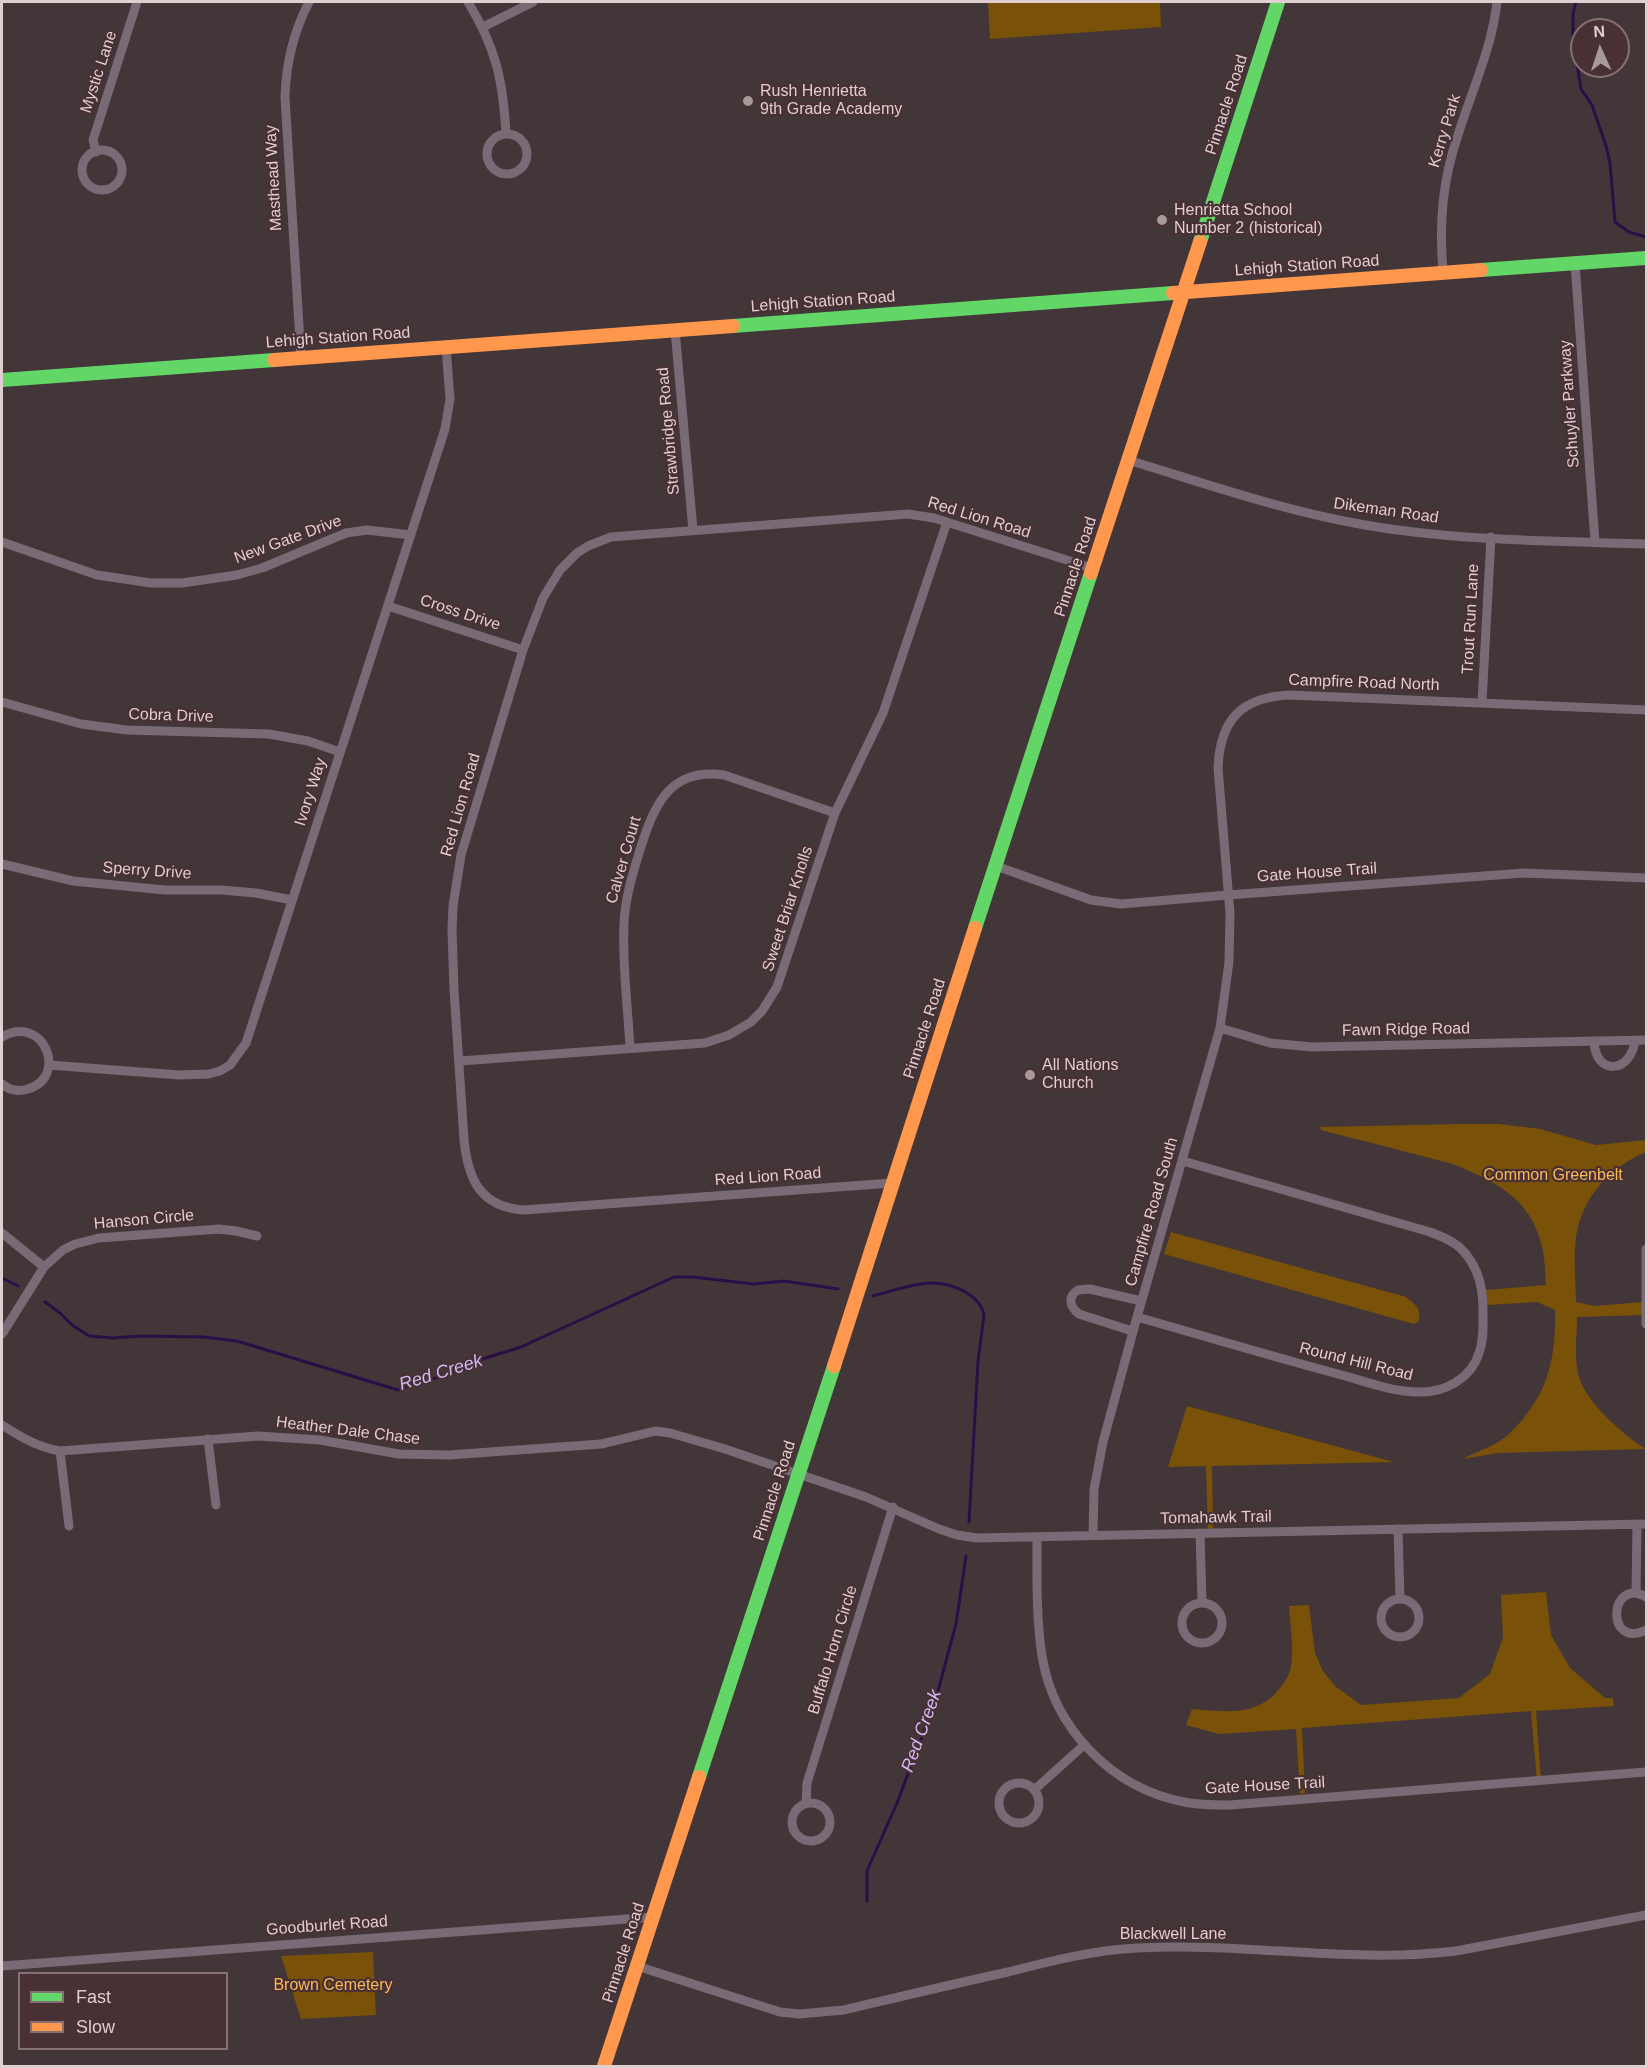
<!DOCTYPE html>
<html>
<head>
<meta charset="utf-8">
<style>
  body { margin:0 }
  #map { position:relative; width:1648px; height:2068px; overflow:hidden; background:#433638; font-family:Arial,sans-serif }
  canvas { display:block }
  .frame { position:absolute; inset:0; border:3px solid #dfcfd1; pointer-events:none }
  .legend { position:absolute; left:18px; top:1972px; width:210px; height:78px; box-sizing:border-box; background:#493034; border:2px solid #857073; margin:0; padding:8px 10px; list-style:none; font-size:18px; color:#dfcfd1 }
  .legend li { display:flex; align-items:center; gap:12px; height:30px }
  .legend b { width:30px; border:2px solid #857073 }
  .north { position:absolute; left:1570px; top:18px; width:60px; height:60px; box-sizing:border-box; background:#493034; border:2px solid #857073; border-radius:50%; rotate:357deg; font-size:16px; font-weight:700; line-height:24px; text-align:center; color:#dfcfd1 }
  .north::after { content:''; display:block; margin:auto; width:21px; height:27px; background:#a8999b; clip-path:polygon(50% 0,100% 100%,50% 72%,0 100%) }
</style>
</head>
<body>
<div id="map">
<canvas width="1648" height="2068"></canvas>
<div class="frame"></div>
<ul class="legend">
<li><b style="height:8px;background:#63d668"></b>Fast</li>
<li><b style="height:8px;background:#ff974d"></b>Slow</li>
</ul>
<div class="north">N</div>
</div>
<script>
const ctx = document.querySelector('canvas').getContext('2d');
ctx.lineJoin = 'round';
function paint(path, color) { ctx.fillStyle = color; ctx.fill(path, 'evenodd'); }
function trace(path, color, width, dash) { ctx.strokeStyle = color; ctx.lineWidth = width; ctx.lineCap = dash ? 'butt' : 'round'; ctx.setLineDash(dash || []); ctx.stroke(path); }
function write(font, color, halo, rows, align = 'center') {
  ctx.font = font + ' Arial,sans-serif'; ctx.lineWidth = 4.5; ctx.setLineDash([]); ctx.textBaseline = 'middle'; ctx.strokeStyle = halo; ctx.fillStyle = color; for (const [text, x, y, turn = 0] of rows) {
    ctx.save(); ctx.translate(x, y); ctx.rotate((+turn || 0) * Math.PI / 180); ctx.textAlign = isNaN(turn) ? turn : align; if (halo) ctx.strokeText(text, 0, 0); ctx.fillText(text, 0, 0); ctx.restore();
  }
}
const green = new Path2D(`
  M988 2H1160L1161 27 990 39Z
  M1459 1124H1499L1540 1129 1596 1145 1646 1140V1152C1610 1167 1582 1197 1576 1237 1573 1258 1576 1280 1576 1302L1594 1306 1643 1302 1644 1315 1577 1317C1577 1335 1574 1355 1578 1373 1583 1400 1624 1436 1646 1449L1497 1453 1463 1459C1478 1451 1497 1445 1509 1434 1547 1397 1556 1362 1555 1310L1537 1302 1487 1305 1486 1290 1546 1285C1545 1271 1545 1256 1541 1243 1529 1197 1494 1181 1453 1164L1321 1130 1320 1127Z
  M1171 1232 1406 1297C1416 1305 1422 1309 1418 1322L1414 1324 1164 1254Z
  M1187 1406 1394 1462 1212 1466 1213 1530H1208L1206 1466 1168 1467Z
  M1546 1592 1551 1635 1570 1668 1605 1698H1613L1614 1706 1536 1711 1541 1781H1537L1531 1711 1302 1728 1305 1793 1300 1794 1296 1729 1219 1734 1186 1725 1192 1709C1221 1711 1252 1717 1275 1694 1281 1687 1287 1680 1290 1671 1295 1651 1290 1626 1289 1606L1309 1605 1315 1653 1323 1671 1335 1686 1361 1705 1459 1698 1490 1674 1503 1638 1501 1595Z
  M373 1952 376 2015 301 2019 281 1956Z`);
const stream = new Path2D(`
  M1576 2 1573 14V39L1581 89 1592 105 1606 146 1610 163 1615 222 1629 232 1646 237
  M2 1278 18 1286
  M873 1296C891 1291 911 1284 930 1283 950 1282 980 1294 984 1315L978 1361 969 1522
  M45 1302 60 1313 72 1325 89 1336 113 1338 139 1336 203 1337 237 1341 398 1390 429 1379 444 1377 460 1366 521 1347 674 1277H693L754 1284 784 1281 838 1289
  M867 1901V1871L897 1803 935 1702 956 1624 966 1556`);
const street = new Path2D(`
  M468 2C496 48 503 80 506 134
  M483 27 533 2
  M487 154a20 20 0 1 1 40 0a20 20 0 1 1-40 0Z
  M82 170a20 20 0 1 1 40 0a20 20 0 1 1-40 0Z
  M96 152 93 140 137 2
  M1575 263 1595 542
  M1443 272C1439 223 1442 182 1458 135 1472 90 1492 48 1497 2
  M675 330 693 530
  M301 358 285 97C286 62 293 33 309 2
  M1128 460C1207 484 1284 511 1365 525 1457 541 1553 541 1646 544
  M2 542 97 575 151 583H182L237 575 262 568 346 533 367 530 411 535
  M388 606 523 650
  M2 702 81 724 127 730 269 734 308 741 340 752
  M1482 702 1491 537
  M2 864 73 881 165 890H222L256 893 292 900
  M996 866 1091 900 1121 904 1228 895 1524 873 1646 878
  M1220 1028 1270 1043 1312 1047 1646 1040
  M2 1037C44 1013 69 1077 28 1089 18 1092 9 1090 2 1084
  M1594 1041C1595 1076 1631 1074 1635 1040
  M630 1048C628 1008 622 965 624 924 625 899 632 876 639 853 653 808 668 767 724 775L835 813
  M460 1061 705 1043 729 1035 751 1022 762 1011 777 987 835 813 883 713 947 522
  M49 1065 179 1075 209 1074 220 1071 230 1065 246 1043 445 429 450 399 446 347
  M892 1183 524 1210C480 1207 468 1179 464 1140L454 990 452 930 453 906 461 855 523 650 543 598 560 570 577 553 588 546 611 537 908 514 934 518 1092 568
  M2 1233 44 1267
  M1646 1249V1324
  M1137 1317C1204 1336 1271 1356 1338 1374 1364 1381 1392 1392 1418 1392 1444 1393 1471 1379 1479 1353 1484 1340 1483 1326 1483 1313 1483 1290 1480 1271 1465 1253 1456 1242 1443 1237 1430 1232L1183 1161
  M1132 1331 1079 1314C1070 1307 1067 1297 1078 1290L1090 1289 1141 1301
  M2 1334 44 1267 63 1250 75 1244 99 1238 219 1229 236 1231 257 1236
  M2 1425C21 1437 37 1447 60 1451L258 1436 320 1440 399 1454 449 1455 601 1444 655 1431 670 1433 725 1449 866 1497 939 1529 957 1535 977 1538 1646 1524
  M208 1439 216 1505
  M60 1451 69 1526
  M1398 1529 1400 1599
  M1200 1533 1202 1602
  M1093 1535 1094 1489 1103 1442 1137 1317 1220 1028 1229 962 1230 913 1218 768C1220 720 1241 697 1290 695L1646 710
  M1037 1537C1037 1577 1036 1617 1042 1656 1054 1729 1112 1788 1184 1802 1199 1805 1214 1805 1230 1805L1646 1772
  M1636 1593 1637 1524
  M1646 1597C1609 1576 1605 1650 1646 1630
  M1381 1618a19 19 0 1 1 38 0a19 19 0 1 1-38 0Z
  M1182 1623a20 20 0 1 1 40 0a20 20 0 1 1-40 0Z
  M999 1803a20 20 0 1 1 40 0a20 20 0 1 1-40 0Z
  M1034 1790 1083 1746
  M792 1822a19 19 0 1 1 38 0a19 19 0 1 1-38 0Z
  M806 1803 807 1783 893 1507
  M2 1966 654 1917
  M637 1966 780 2012 799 2014 844 2010C899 1997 953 1984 1008 1972 1051 1961 1094 1950 1138 1948 1244 1942 1350 1964 1456 1951L1646 1915`);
const fast = new Path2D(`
  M1200 242 1278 2
  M1481 270 1646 258
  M733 326 1173 293
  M2 380 274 360
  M975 928 1091 573
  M699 1777 834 1366`);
const slow = new Path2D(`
  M1173 293 1481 270
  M274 360 733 326
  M1091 573 1200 242
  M834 1366 975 928
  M604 2066 699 1777`);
const markers = [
  [748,101,6,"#a8999b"],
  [1162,220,6,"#a8999b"],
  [1030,1075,6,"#a8999b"]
];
const streetNames = [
  ["Mystic Lane",99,72,-72],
  ["Pinnacle Road",1227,105,-72],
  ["Kerry Park",1445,131,-73],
  ["Masthead Way",274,178,-93],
  ["Lehigh Station Road",1307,266,-4],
  ["Lehigh Station Road",823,302,-4],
  ["Lehigh Station Road",338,338,-4],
  ["Schuyler Parkway",1570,404,-94],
  ["Strawbridge Road",669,431,-95],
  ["Dikeman Road",1386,511,8],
  ["Red Lion Road",979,518,17],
  ["New Gate Drive",288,540,-20],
  ["Pinnacle Road",1076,567,-72],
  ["Cross Drive",460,613,18],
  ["Trout Run Lane",1471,619,-87],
  ["Campfire Road North",1364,683,2],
  ["Cobra Drive",171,716,2],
  ["Ivory Way",311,792,-72],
  ["Red Lion Road",461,805,-74],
  ["Calver Court",624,860,-74],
  ["Sperry Drive",147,871,4],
  ["Gate House Trail",1317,873,-4],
  ["Sweet Briar Knolls",788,909,-72],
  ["Pinnacle Road",925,1029,-72],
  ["Fawn Ridge Road",1406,1030,-1],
  ["Red Lion Road",768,1177,-4],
  ["Campfire Road South",1152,1212,-74],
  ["Hanson Circle",144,1220,-5],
  ["Round Hill Road",1356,1362,14],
  ["Heather Dale Chase",348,1431,7],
  ["Pinnacle Road",775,1491,-72],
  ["Tomahawk Trail",1216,1518,-1],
  ["Buffalo Horn Circle",833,1650,-73],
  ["Gate House Trail",1265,1786,-3],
  ["Goodburlet Road",327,1926,-4],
  ["Blackwell Lane",1173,1935],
  ["Pinnacle Road",624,1953,-72]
];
const poiNames = [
  ["Rush Henrietta",760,92],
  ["9th Grade Academy",760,110],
  ["Henrietta School",1174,211],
  ["Number 2 (historical)",1174,229],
  ["All Nations",1042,1066],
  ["Church",1042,1084]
];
const parkNames = [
  ["Common Greenbelt",1553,1176],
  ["Brown Cemetery",333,1986]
];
const waterNames = [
  ["Red Creek",441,1373,-17],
  ["Red Creek",922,1731,-70]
];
paint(green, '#795108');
trace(stream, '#2a0f47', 3);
trace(street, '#796a75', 9);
trace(fast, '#63d668', 14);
trace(slow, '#ff974d', 14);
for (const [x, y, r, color] of markers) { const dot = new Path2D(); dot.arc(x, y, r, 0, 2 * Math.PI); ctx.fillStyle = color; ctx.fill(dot); trace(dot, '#493034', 2); }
write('16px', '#dfcfd1', '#493034', streetNames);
write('16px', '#dfcfd1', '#493034', poiNames, 'left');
write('16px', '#fab957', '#493034', parkNames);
write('italic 18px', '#cdbbf5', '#493034', waterNames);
</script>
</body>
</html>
